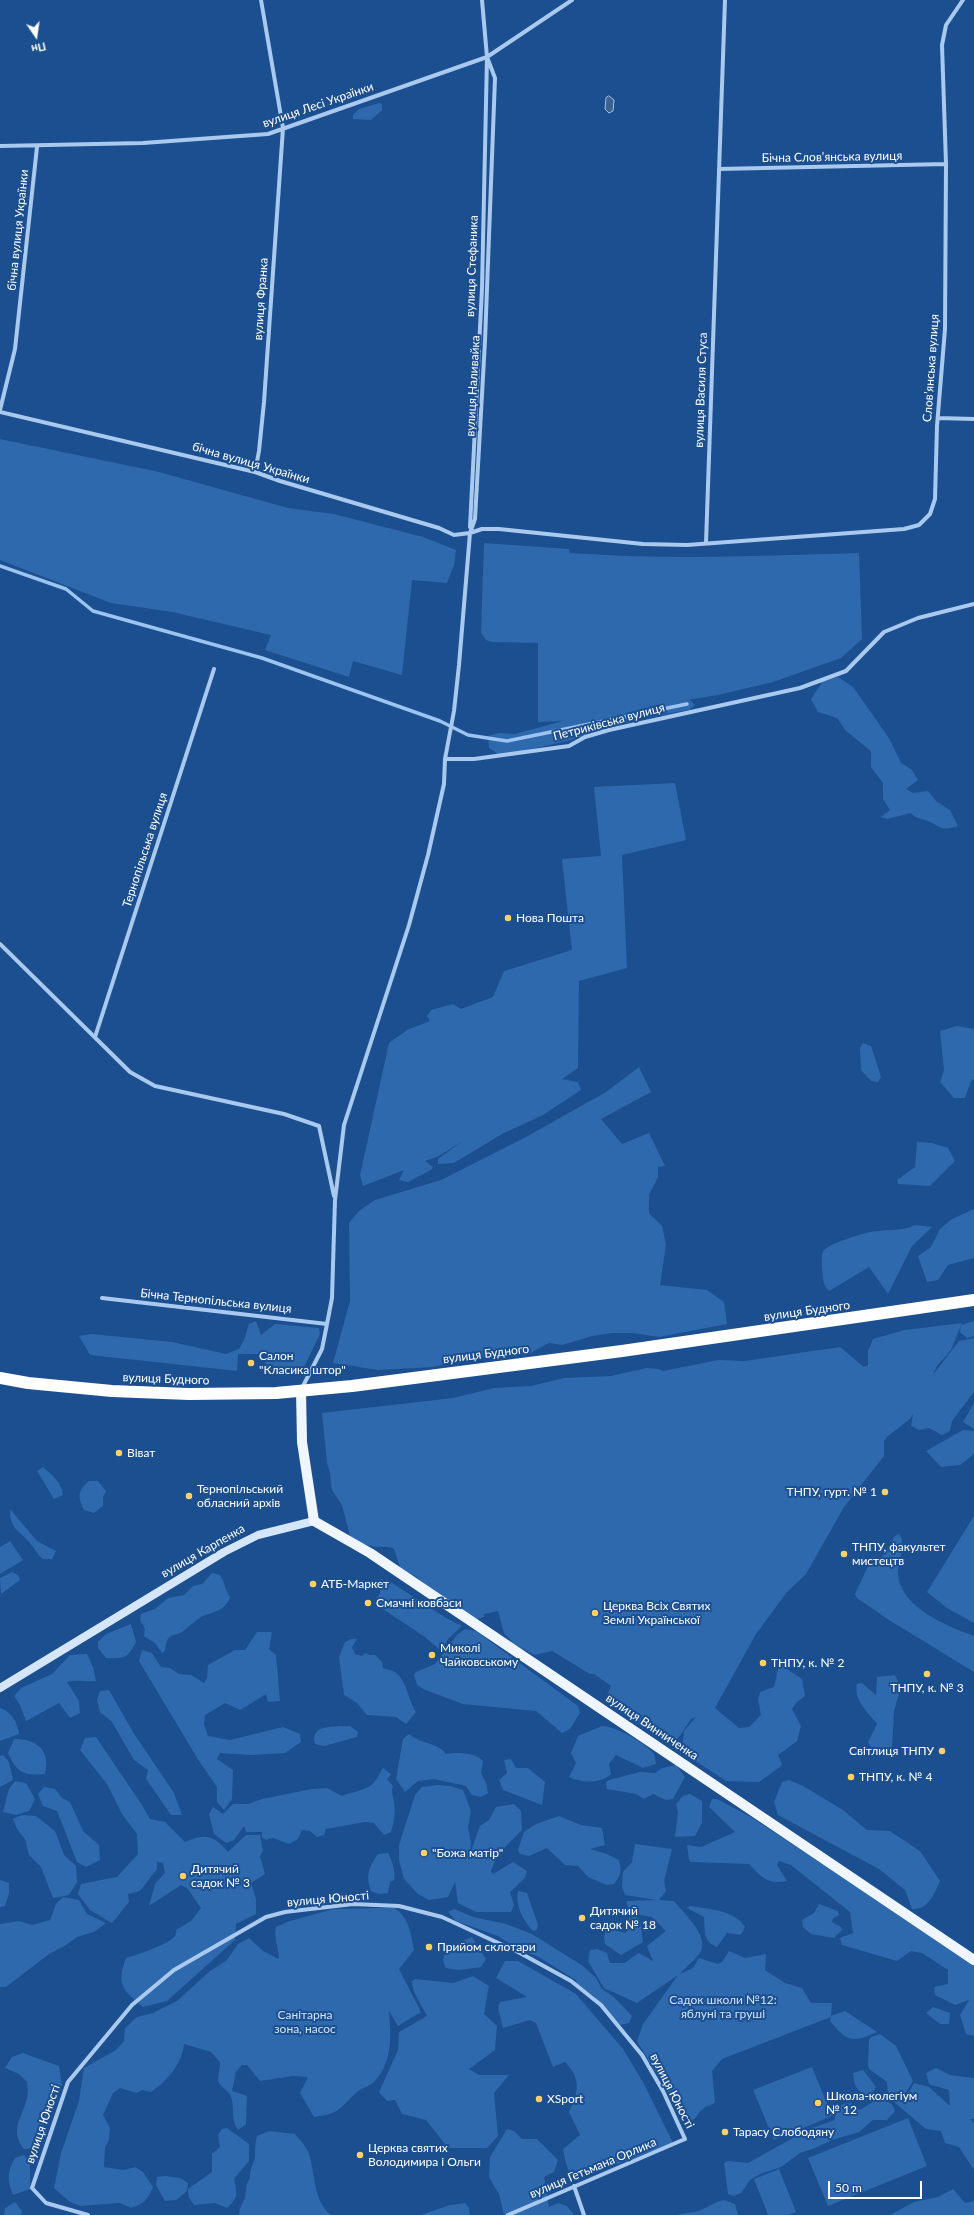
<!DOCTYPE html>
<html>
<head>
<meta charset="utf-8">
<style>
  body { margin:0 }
  #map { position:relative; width:974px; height:2215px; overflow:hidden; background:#1b4f8f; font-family:Lato,sans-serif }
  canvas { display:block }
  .north { position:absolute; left:16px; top:16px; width:40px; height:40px; -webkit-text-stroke:3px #1b4f8f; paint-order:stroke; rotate:167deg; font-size:11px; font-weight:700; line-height:16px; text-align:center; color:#fff }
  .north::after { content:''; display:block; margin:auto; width:14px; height:18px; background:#fff; clip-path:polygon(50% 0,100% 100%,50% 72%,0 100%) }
  .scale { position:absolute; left:828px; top:2181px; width:94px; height:18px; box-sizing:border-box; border:2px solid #fff; border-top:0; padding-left:5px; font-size:12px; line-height:14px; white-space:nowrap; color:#fff; -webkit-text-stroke:3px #1b4f8f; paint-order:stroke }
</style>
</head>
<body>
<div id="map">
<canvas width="974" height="2215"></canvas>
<div class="north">Пн</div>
<div class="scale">50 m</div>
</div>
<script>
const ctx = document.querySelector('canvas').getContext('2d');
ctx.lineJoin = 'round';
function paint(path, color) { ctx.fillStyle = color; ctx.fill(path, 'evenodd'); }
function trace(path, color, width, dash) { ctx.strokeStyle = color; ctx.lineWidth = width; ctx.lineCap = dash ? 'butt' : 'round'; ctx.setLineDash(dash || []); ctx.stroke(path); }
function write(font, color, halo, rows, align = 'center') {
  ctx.font = font + ' Lato,sans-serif'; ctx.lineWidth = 4; ctx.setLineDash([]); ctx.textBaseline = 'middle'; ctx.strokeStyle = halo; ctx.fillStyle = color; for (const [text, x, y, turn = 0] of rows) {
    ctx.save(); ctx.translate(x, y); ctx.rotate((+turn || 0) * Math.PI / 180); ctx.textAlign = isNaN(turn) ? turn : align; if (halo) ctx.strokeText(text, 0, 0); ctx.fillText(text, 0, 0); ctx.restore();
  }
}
const green = new Path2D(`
  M379 103 382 104V110L371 120 353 119V115L359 109Z
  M0 439 159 472 288 508 334 514 423 537 456 550 454 565 447 583 412 580 402 675 353 661 349 677 265 650 271 635 172 612 111 603 0 560Z
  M484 543 569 549 570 553C666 560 763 556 859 553L862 639 841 658 773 682 718 695 681 701 690 700 695 705 689 710 643 718 571 740 501 756 489 748 488 736 499 733 515 734 563 721 538 722V643L492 642 486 640 481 633Z
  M838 677 853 687 889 738 901 763 912 770 918 780 906 789 913 793 928 791 936 801 950 810 958 826C939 833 941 825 925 820 918 818 916 818 911 813L887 819 881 817 890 810 883 799V783L871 767V751L846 731 837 718 818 712 811 699 823 681Z
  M675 783 686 840 622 855 627 968 579 981 578 1068 562 1079 578 1082 581 1090 543 1115 502 1134 454 1163 438 1164V1159L463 1141 439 1156 425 1161 433 1167 431 1170 408 1182 399 1180 404 1170 363 1186 360 1175 389 1043 407 1030 430 1021 427 1016 431 1010 453 1004 461 1009 493 997 504 971 572 950 562 859 601 856 594 787Z
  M957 1026 974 1029V1079L971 1081 965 1098H954L940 1082 944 1070 940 1031Z
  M863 1043 871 1046 881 1077 878 1082 871 1081 861 1070 860 1048Z
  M639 1067 651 1092 601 1119 622 1144 649 1133 665 1166 658 1167V1177L649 1195V1213L662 1226 666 1244 660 1285 707 1290 724 1302 727 1324 659 1337 633 1333H612L592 1336 562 1345 549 1343 527 1355 507 1354 482 1357 433 1367 378 1370 333 1363 350 1301 349 1223 359 1211 375 1200 441 1180 526 1137 606 1092Z
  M917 1142 932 1143 948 1148 955 1161 930 1186 898 1184 897 1180 915 1167Z
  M974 1209V1258L948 1265 938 1280 927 1282 918 1256 931 1247 940 1229 952 1219Z
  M915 1225 932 1227 912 1246 888 1294 869 1267 829 1291C822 1285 823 1276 822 1268 822 1263 821 1257 823 1252 826 1244 861 1234 870 1232 885 1229 901 1232 915 1225Z
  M256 1321 261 1335 275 1324 319 1328 320 1334 304 1367 270 1374 265 1373 266 1354H238L237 1371 90 1355 79 1336 92 1334 172 1342 226 1354 239 1349 244 1340 249 1324Z
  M974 1321V1336L967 1338 960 1332 961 1325Z
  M962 1323 951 1350 937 1366 932 1376 959 1341 974 1338V1392L952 1421 950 1431 942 1435 929 1428 919 1430 911 1426 913 1414 910 1419 887 1437 884 1441V1456L844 1507 806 1574 787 1592 756 1634 715 1708 739 1728 749 1727 761 1715 758 1700 760 1692 774 1687 779 1664 802 1679 805 1696 797 1702 792 1709 801 1726 797 1741 778 1755 782 1764 780 1767 759 1782 726 1781 685 1754 682 1750 684 1731 696 1717 691 1719 677 1740C652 1737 628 1716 608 1702L607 1695 611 1686 594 1674H590L552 1651 535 1655 514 1644 504 1633 498 1611 484 1614V1617L477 1619 464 1617 415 1576 401 1570 394 1549C386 1545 380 1548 371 1546 363 1545 357 1540 350 1536L342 1505 332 1490 331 1484 330 1473 327 1463 322 1413 453 1398 494 1388 531 1386 564 1378 611 1376 647 1368 659 1369 663 1371 718 1360 745 1361 840 1347 864 1367 868 1365V1351L873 1339 905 1330Z
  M974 1403V1429L963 1422Z
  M963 1430 974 1431V1454L960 1465 941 1467 926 1451Z
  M43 1467C52 1475 62 1483 63 1495L54 1499 37 1471Z
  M89 1481H98L106 1491 103 1497V1506L94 1513 84 1510C78 1497 77 1491 89 1481Z
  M10 1509 37 1541 56 1551 52 1559H43C37 1554 35 1549 30 1543 19 1529 10 1531 10 1509Z
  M974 1516V1623L947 1608 927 1592Z
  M899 1534C907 1544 898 1561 898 1573 899 1607 947 1626 974 1636V1672L889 1620 857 1598 855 1594 870 1562 883 1556 895 1536Z
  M10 1541 23 1560 0 1574V1547Z
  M12 1572 18 1575 20 1580 1 1594 0 1578Z
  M212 1573 220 1575C225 1583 225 1590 230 1597 225 1612 213 1611 201 1617 195 1621 191 1625 186 1629 174 1639 167 1630 165 1651L162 1653 155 1643 144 1636 145 1629 140 1620 141 1614 155 1609 168 1598 184 1595 193 1586 202 1584Z
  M380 1579 389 1581 446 1618 462 1626 448 1639 441 1651 425 1637 374 1603 380 1593Z
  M131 1624 136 1642C128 1658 124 1659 106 1658L98 1648V1642L106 1634Z
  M465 1629 476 1631 578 1706 580 1713 570 1729 562 1733 536 1711 463 1704 423 1689 417 1685 414 1675 416 1672 435 1664 457 1635Z
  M257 1632H272L269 1649 276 1655 280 1701 268 1702 266 1694 240 1710 225 1703 205 1715 204 1724 208 1736 230 1740 283 1727 300 1734 301 1742 285 1753 252 1755 220 1753 217 1759 233 1770 232 1799 224 1810 217 1802V1787L199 1761 139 1661 142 1650 152 1653 161 1667 170 1668 179 1674 191 1675 204 1683 207 1678 208 1665 235 1650H245Z
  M351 1639H357L352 1647 355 1654 362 1656 366 1653 369 1655H375L382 1662 383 1668C387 1670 392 1670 395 1672 407 1680 408 1700 416 1712L406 1724 396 1717 367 1715 357 1703 344 1695 339 1657 345 1642Z
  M87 1654 93 1667 96 1681C85 1682 77 1679 67 1682L79 1701 80 1713 70 1718 59 1703 26 1721 20 1705 14 1696 21 1688 52 1674 70 1655Z
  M895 1675 901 1687 894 1711 892 1749 884 1754 871 1747 868 1742 877 1724C868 1712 853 1700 857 1684L862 1683 876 1695 877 1677Z
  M109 1690 133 1732 174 1793 182 1815H171L146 1779 148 1770 134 1760 112 1722 100 1712 97 1700 100 1691Z
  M0 1708C11 1711 18 1723 19 1734L0 1741Z
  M350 1726 358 1732 357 1737 324 1746 315 1744C309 1723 337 1727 350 1726Z
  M602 1726C616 1726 645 1743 654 1754L656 1764 643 1768 616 1755 609 1764 611 1774C601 1784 581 1783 569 1777L576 1763 571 1753 578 1736Z
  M409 1734C420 1744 437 1742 446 1754 458 1752 475 1753 483 1761L481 1773 486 1783 488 1793 481 1797 472 1795 466 1786 434 1779 418 1781 405 1792 396 1779 403 1739Z
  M96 1737 142 1805 150 1819 165 1822 185 1842C205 1833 214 1835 228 1852L246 1835H260L263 1851 260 1856 265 1874 251 1883 256 1899V1914L236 1924 235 1940 167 2001 143 2007C123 1990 116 1985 126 1958 134 1956 168 1944 173 1938 176 1936 176 1933 176 1930L191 1921 201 1908 187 1888 181 1885 149 1906 155 1884 165 1873 163 1863 157 1862V1869L140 1891 128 1894 129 1902 112 1923 90 1910 78 1894 81 1884 117 1877 138 1854 137 1834 122 1814 107 1784 80 1750 85 1738Z
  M14 1739C36 1739 51 1749 45 1774 24 1776 17 1773 8 1753Z
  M3 1755 9 1762 13 1780 0 1787V1756Z
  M511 1759 516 1768H528L545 1782 542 1805 503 1790 499 1780 507 1773 504 1760Z
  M676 1765 685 1777 673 1799 666 1800 653 1794 644 1799 636 1794 607 1789 606 1782 609 1780 640 1772 655 1773 662 1768Z
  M383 1768 391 1774 387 1779 393 1786C391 1793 393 1795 394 1802 396 1812 394 1822 391 1832L384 1835 374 1823 365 1822 326 1829 324 1835 317 1837 310 1831 302 1830 298 1839 289 1844 273 1838 266 1840 262 1838V1832H246L244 1826 234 1840 226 1843 214 1834 209 1814 213 1807 223 1814 233 1804H248L262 1799 312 1789 327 1788 342 1796C354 1791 368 1791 376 1780 379 1776 380 1772 383 1768Z
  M789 1780 803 1786 843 1810 867 1830 890 1831 920 1851 940 1881C934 1894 929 1910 912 1909L905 1890 879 1869 778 1815 774 1802 782 1782Z
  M15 1781 26 1783 35 1799 29 1811 16 1815 3 1812 9 1789Z
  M438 1785 450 1786 463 1790 471 1811 468 1827 471 1842 470 1854 480 1826 489 1820 496 1807 514 1804 521 1811 522 1830 498 1854 491 1871 493 1874 513 1862 527 1871 525 1878 510 1892 514 1905 511 1912H476L458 1903 455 1882 448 1897 429 1900 418 1894 404 1879 399 1860V1845L415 1795 422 1787Z
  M44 1787 55 1789 62 1798 70 1802 83 1831 99 1845 100 1860 86 1867 77 1862 57 1811 43 1806 38 1794Z
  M690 1794 702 1801V1823L695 1836 675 1837 678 1812 676 1804 683 1796Z
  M712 1799H717L749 1816 974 1963V2036L966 2034 960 2015 969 2000 955 2005 935 1995 934 1987 948 1984V1970L922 1953 911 1951 897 1961 842 1945 840 1938 853 1933 850 1912 791 1865 779 1861 777 1865 787 1881C768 1885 761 1877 749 1864L691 1862 689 1860 687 1845 701 1847 735 1832 709 1807Z
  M22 1815 36 1816 55 1831 64 1855 76 1866 77 1882 69 1895 53 1898 41 1867 29 1855 25 1839 17 1829 13 1819Z
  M559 1816 581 1825 602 1828 605 1845 590 1849 607 1854 619 1860C622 1870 621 1876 614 1884L607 1885 588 1877 578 1866 565 1865 547 1848 529 1856 520 1854 518 1850 524 1832 536 1824Z
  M635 1844 672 1849 664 1881 666 1891 659 1900 674 1901C683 1912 709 1936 701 1951 697 1959 686 1966 680 1974L693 1968 699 1958 718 1964 722 1962 729 1951 745 1958 766 1954 765 1970 785 1983 802 1988 811 2003H832L831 2016 845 2011 877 2032C853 2043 847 2042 830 2021L831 2017 722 2059 712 2071 715 2102C712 2106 708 2105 704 2108 695 2115 697 2123 684 2120L637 2041 643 2024 678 1975 637 2003 604 1988 588 1961 590 1950 597 1949 607 1953 610 1963H624L639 1953 653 1961 647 1946 666 1931 652 1917 630 1913 626 1901 656 1900 625 1895 622 1887 623 1872 632 1862Z
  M388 1853C392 1860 396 1872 394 1880L390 1882 388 1893 379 1894 371 1891C365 1877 369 1866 378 1854Z
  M0 1880 9 1883V1893L5 1906 0 1907Z
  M518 1891 527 1893 538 1925 537 1930 533 1931C523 1920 515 1906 518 1891Z
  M63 1897 79 1900 87 1914 106 1923 94 1932 77 1937 66 1945 49 1954 6 1987H0V1924L19 1921 32 1925 50 1920 56 1904Z
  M819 1904 838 1911 839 1915 833 1918 832 1922 841 1927 842 1930 834 1938 811 1934 803 1927 802 1920 814 1913Z
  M690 1906C708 1909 735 1910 745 1927L741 1935 727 1933 717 1947C703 1942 705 1931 704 1917L687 1908Z
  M395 1908C410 1920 410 1931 414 1950L399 1969 421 2012 398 2026 389 2011C391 2035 393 2061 375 2081 371 2086 362 2088 357 2092 337 2110 342 2113 314 2117L300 2093 308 2077 293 2076 260 2081 247 2065H242L236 2072 232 2091 247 2096 246 2124 238 2130C230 2119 235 2107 231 2097 229 2090 219 2087 218 2080 218 2075 220 2068 220 2062L211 2052 184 2044C182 2064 167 2081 151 2092L142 2090 137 2093 120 2088 113 2093 103 2115 110 2128 109 2140 105 2147 104 2167 124 2170 135 2167 143 2172 153 2187C148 2199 144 2204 131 2208L120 2203 81 2206 70 2202 54 2188 61 2153 79 2101 84 2068 116 2050 124 2041 125 2028 137 2017 153 2013 177 2001 210 1971 226 1961 238 1944 249 1938 263 1951 279 1959C279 1947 273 1938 276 1927L290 1921 334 1909Z
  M454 1909 473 1917 506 1924 532 1934 583 1966 596 1978 602 1989 614 1997 632 2016 629 2023 620 2025 593 1995 577 1984 576 1980 537 1956 518 1949 498 1936 456 1921 448 1912Z
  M635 1916 640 1920 643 1942 621 1955 605 1944 604 1937 606 1930 610 1929 626 1933 628 1919Z
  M472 1937 486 1959 481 1967 459 1970 446 1968C436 1950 458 1943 472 1937Z
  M505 1961H518L576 1994 623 2049 643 2082 673 2143 581 2178C566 2175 566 2163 563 2149L580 2135 569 2112C578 2092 582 2080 565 2062L553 2067 536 2023 530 2020 503 2028 498 2008 500 2002 527 1997 496 1978Z
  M473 1976 489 1986 484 2014 497 2026 495 2050 469 2069 479 2075H509L494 2093 498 2136 487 2148H448L426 2120 402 2114 395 2100 387 2101 379 2092 398 2050 399 2032 427 2016C422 2005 412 1993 412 1981L415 1979 453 1983Z
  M933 2007 950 2013 949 2024H940L926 2013Z
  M880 2034 896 2046 913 2081 905 2094 891 2098 888 2097 887 2082 869 2069 868 2065 869 2040 871 2037Z
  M23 2053 59 2066 62 2086 55 2092 36 2148 24 2149C9 2131 22 2118 27 2098 28 2093 28 2088 27 2082L19 2074 5 2068 12 2057Z
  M812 2067 832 2116 774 2140 753 2090Z
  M936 2068 950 2075 974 2078V2119H970L974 2123V2170L959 2147 945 2143 941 2131 926 2129 894 2102 907 2096 914 2083 929 2087 950 2106 949 2090 929 2084 926 2073Z
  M863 2070 876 2087 870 2096C856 2092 855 2087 853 2073Z
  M879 2098C886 2098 894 2105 895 2111L887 2120H873L859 2132 832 2140 815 2148 800 2153 781 2167 760 2174 750 2180 741 2193 734 2196 728 2194 724 2163 728 2161 748 2163 809 2129 835 2120V2112L843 2104 851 2103 860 2110Z
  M908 2118 927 2166 828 2206 808 2158Z
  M227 2128 249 2144V2161L234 2179C237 2193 239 2197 227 2208L215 2203 194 2205 189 2198 188 2189 212 2172V2154L220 2147 218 2135 222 2129Z
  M507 2129 514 2131 522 2139H537L558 2160 554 2172 544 2177 549 2207 558 2203 567 2206 574 2215H504L499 2194 489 2177 490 2157Z
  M269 2131 295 2134C301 2141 308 2148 310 2157 315 2176 314 2202 331 2215H239C240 2205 243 2204 245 2197 247 2189 245 2185 250 2178 249 2169 254 2165 255 2156 255 2149 255 2143 257 2136Z
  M24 2155 30 2162V2189L13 2195C7 2181 7 2171 15 2158Z
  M779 2169 796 2212 788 2215H768L754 2179Z
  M166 2176 180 2178 188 2183 187 2191 176 2200 165 2201 156 2185 157 2177Z
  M953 2189 965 2203 974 2201V2215H890L914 2202 938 2197Z
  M724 2200 735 2204 738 2215H676L699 2211 717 2202Z
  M15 2202 22 2211 21 2215H4L5 2208Z
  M465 2203 469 2208 470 2215H421L450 2205Z`);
const water = new Path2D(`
  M609 96 614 100 613 111 609 113 605 109 606 98Z`);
const stream = new Path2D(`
  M0 566 66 589 93 611 262 658 440 721 468 735 507 741 687 704`);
const street = new Path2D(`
  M0 146 143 143 268 134 487 57 572 0
  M719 169 946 164
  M0 410 15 349 37 147
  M0 412 255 472 280 481 439 528 454 535 470 533 482 529H499L643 544 687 545 904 529 919 525 930 514 935 499 937 426 945 329 946 164 942 45 946 25 963 0
  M938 418 974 419
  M255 472 259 451 264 402 283 128 261 0
  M470 527 482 288 487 57 482 0
  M706 543 725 0
  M445 759H474L569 746 585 737 609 730 800 688 846 671 884 632 918 618 974 604
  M0 944 130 1072 155 1086 284 1114 319 1126 334 1196
  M95 1037 214 669
  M102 1298 327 1324
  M302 1388 322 1349 327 1324 332 1298 335 1200 344 1125 409 925 428 855 444 784 445 759 454 711 459 665 470 533 475 519 485 341 495 78 487 57
  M574 2186 584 2215
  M88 2215 46 2203 32 2188 68 2082 132 2005 174 1970 266 1917 285 1912 353 1904 399 1906 442 1917 520 1953 571 1981 601 2005 642 2055 663 2091 685 2139 508 2215`);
const secondary = new Path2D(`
  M0 1688 224 1552 258 1535 314 1521`);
const primary = new Path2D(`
  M301 1391 302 1442 314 1521 370 1553 974 1960`);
const highway = new Path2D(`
  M0 1378 28 1383 112 1391 189 1394 276 1393 352 1386 622 1351 974 1300`);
const markers = [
  [508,918,4,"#ffd166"],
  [251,1363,4,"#ffd166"],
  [119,1453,4,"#ffd166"],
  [885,1492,4,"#ffd166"],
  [189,1496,4,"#ffd166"],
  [844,1554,4,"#ffd166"],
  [313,1584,4,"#ffd166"],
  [368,1603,4,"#ffd166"],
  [595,1613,4,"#ffd166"],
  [432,1655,4,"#ffd166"],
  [763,1663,4,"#ffd166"],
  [927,1674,4,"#ffd166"],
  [942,1751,4,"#ffd166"],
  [851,1777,4,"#ffd166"],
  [424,1853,4,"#ffd166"],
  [183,1876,4,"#ffd166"],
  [582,1918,4,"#ffd166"],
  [429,1947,4,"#ffd166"],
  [539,2099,4,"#ffd166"],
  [818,2103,4,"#ffd166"],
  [725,2132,4,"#ffd166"],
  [360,2155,4,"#ffd166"]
];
const streetNames = [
  ["вулиця Лесі Українки",318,105,-19],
  ["Бічна Словʼянська вулиця",832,157,-1],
  ["бічна вулиця Українки",18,230,-84],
  ["вулиця Стефаника",472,266,-88],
  ["вулиця Франка",261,299,-86],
  ["Словʼянська вулиця",931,368,-86],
  ["вулиця Наливайка",473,386,-87],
  ["вулиця Василя Стуса",701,390,-88],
  ["бічна вулиця Українки",251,463,16],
  ["Петриківська вулиця",609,722,-15],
  ["Тернопільська вулиця",145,850,-72],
  ["Бічна Тернопільська вулиця",216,1301,6],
  ["вулиця Будного",807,1311,-8],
  ["вулиця Будного",486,1354,-7],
  ["вулиця Будного",166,1379,2],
  ["вулиця Карпенка",203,1551,-30],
  ["вулиця Винниченка",652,1727,34],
  ["вулиця Юності",328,1899,-5],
  ["вулиця Юності",672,2091,63],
  ["вулиця Юності",43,2124,-71],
  ["вулиця Гетьмана Орлика",593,2168,-23]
];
const poiNames = [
  ["Нова Пошта",516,918],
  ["Салон",259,1356],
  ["\"Класика штор\"",259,1370],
  ["Віват",127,1453],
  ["Тернопільський",197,1489],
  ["обласний архів",197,1503],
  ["ТНПУ, гурт. № 1",877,1492,"right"],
  ["ТНПУ, факультет",852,1547],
  ["мистецтв",852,1561],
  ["АТБ-Маркет",321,1584],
  ["Смачні ковбаси",376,1603],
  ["Церква Всіх Святих",603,1606],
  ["Землі Української",603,1620],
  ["Миколі",440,1648],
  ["Чайковському",440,1662],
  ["ТНПУ, к. № 2",771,1663],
  ["ТНПУ, к. № 3",927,1688,"center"],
  ["Світлиця ТНПУ",934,1751,"right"],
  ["ТНПУ, к. № 4",859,1777],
  ["\"Божа матір\"",432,1853],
  ["Дитячий",191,1869],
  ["садок № 3",191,1883],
  ["Дитячий",590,1911],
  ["садок № 18",590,1925],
  ["Прийом склотари",437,1947],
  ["Школа-колегіум",826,2096],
  ["№ 12",826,2110],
  ["XSport",547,2099],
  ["Тарасу Слободяну",733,2132],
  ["Церква святих",368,2148],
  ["Володимира і Ольги",368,2162]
];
const parkNames = [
  ["Садок школи №12:",723,2000],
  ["яблуні та груші",723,2014],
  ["Санітарна",305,2015],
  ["зона, насос",305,2029]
];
paint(green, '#2e69ad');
paint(water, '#3c6290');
trace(water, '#9cc4f0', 1);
trace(stream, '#9cc4f0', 3.5);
trace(street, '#a9c9ee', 4);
trace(secondary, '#d6e6fa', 8);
trace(primary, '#f0f6ff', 10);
trace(highway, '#fff', 12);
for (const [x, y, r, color] of markers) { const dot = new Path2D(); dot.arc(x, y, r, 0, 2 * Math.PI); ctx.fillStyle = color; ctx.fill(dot); trace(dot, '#1b4f8f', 1.5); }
write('12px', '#fff', '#1b4f8f', streetNames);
write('12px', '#fff', '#1b4f8f', poiNames, 'left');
write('12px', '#cfe3fa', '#1b4f8f', parkNames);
</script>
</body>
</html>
